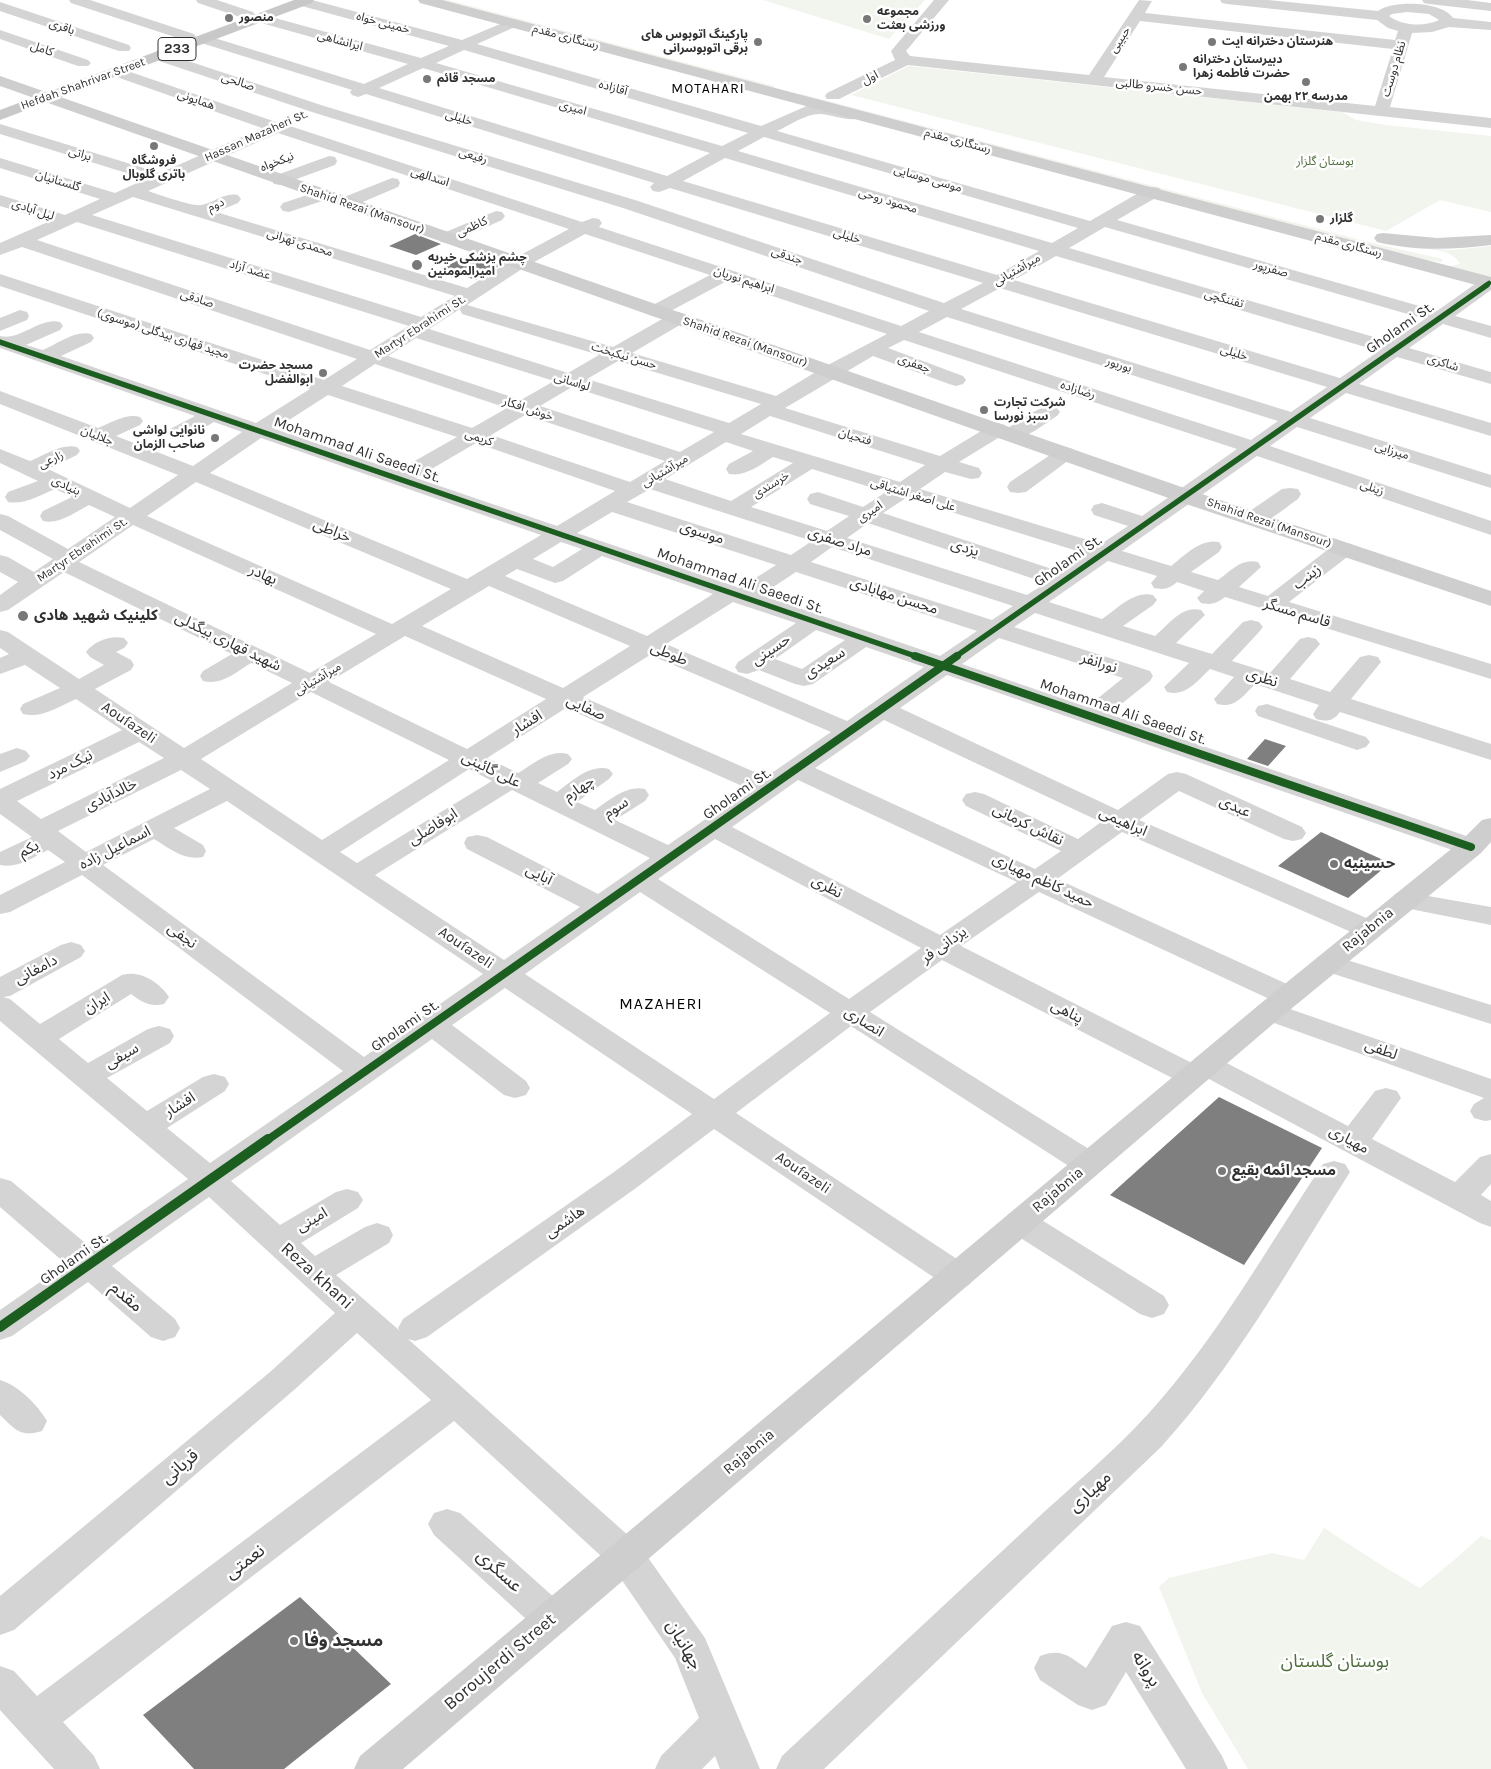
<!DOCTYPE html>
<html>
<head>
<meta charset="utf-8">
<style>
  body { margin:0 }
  canvas { display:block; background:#fff }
</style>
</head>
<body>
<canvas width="1491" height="1769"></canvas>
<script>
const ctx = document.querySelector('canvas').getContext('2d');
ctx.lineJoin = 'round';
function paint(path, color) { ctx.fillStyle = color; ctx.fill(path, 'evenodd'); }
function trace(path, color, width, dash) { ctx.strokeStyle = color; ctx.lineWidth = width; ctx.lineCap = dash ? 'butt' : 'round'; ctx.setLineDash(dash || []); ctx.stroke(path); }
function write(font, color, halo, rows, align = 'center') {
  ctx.font = font + ' Karla,"Noto Sans Arabic",sans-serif'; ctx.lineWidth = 5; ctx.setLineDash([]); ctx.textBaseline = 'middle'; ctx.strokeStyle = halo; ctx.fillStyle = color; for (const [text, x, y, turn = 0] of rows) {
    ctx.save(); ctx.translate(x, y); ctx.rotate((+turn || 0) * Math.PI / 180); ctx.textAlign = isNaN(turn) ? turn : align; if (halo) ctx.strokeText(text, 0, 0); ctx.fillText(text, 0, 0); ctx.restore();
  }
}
const green = new Path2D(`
  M436 0H448L774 86 775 88Z
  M763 0H925L889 39Z
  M909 66 1342 112 1356 120 1386 125 1491 136V212L1440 200 1386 231 851 95Z
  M801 94 1376 244 1443 259 1441 262 1426 260 795 95Z
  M1491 246V280L1443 268 1460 264C1453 250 1435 250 1420 248L1452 250Z
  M1324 1528 1381 1565 1420 1588 1453 1561 1481 1536 1491 1540V1769H1248L1202 1693 1159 1587 1169 1578 1272 1553 1304 1560Z`);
const building = new Path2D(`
  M415 234 441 244 416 255 389 246Z
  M470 254 501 265 476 280 441 269Z
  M1265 739 1286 746 1268 766 1247 759Z
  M1321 832 1390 863 1348 898 1278 866Z
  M1219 1097 1322 1148 1244 1265 1110 1195Z
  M300 1597 391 1684 284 1769H194L143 1715Z`);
const minor = new Path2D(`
  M69 0H90L194 34 196 37 194 40H184L71 3Z
  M196 0H217L253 12 255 15H264L421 58 449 46 298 5 296 2 297 0H312L462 40 512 19 517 20 519 23 517 26 477 44 761 126 809 105 821 104 861 112 863 115 861 118C848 122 834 115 821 114 807 113 790 125 777 131L1090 221 1147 188 1153 187 1159 188 1162 192 1159 196 1117 220 1437 311 1482 279 1491 278V290L1455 316 1491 326V338L1443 324 1409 348 1491 372V384L1397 357 1359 384 1491 423V436L1346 393 1310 418 1491 475V488L1297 427 1270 446 1491 521V535L1257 456 1122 551 1171 566C1185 555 1201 538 1219 542L1222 547 1219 552 1191 572 1218 580C1231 571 1241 558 1258 562L1261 567 1239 587 1268 596 1335 544 1343 542 1351 544 1354 549 1351 554 1289 602 1491 664V679L1225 597C1216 604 1211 605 1201 603L1197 598 1204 591 1177 582C1169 589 1164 590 1154 588L1151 583 1157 576 1108 561 1049 602 1102 619C1117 609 1134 590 1153 595L1157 600 1153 605 1123 626 1155 636C1169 624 1182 605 1201 610L1205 615 1176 643 1212 654 1243 622 1251 620 1259 622 1263 627 1259 632 1232 661 1270 673 1300 639 1308 637 1316 639 1320 644 1290 679 1330 692 1360 657 1369 655 1378 657 1381 662 1351 699 1491 744V760L1340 712C1333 721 1328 722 1316 719L1313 714 1319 705 1255 684C1243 696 1235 709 1217 704L1214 699 1234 677 1210 669C1197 681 1186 697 1167 692L1164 687 1189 663 1035 613 1014 627 1150 671 1153 676 1150 681 1109 714 1481 841 1484 847 1481 853 1471 855 1461 853 947 675 900 708 1118 810 1168 774 1177 772 1186 774 1302 827 1306 833 1302 839 1293 841 1284 839 1179 791 1139 820 1378 923 1382 929 1378 935 1368 938 1358 935 1122 832 1057 879 1298 989 1303 996 1298 1003 1288 1005 1278 1003 1039 892 961 946 1192 1063 1195 1058 1206 1055 1217 1058 1348 1126 1375 1091 1386 1088 1397 1091 1401 1098 1372 1139 1455 1182 1480 1157 1491 1154V1184L1481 1195 1491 1201V1227L1480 1223 1207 1078 1204 1083 1193 1086 1182 1083 942 960 870 1012 1100 1156 1105 1164 1100 1172 1089 1175 1078 1172 851 1026 736 1113 969 1267 974 1276 969 1285 957 1288 945 1285 714 1129 636 1188 427 1337 415 1341 408 1339 639 1545 705 1638 760 1769H720L715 1756 702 1769H655L661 1756 699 1718 675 1658 613 1567 454 1421 63 1722 94 1756 100 1769H54L0 1710V1666L14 1671 37 1696 431 1400 357 1333 294 1390 14 1630 0 1635V1596L270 1372 335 1313 209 1197 112 1266 175 1319 180 1328 175 1337 163 1341 151 1337 88 1282 12 1336 0 1340V1310L66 1264 0 1207V1178L11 1181 90 1247 188 1179 0 1021V977L61 945 71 942 81 945 85 951 81 957 10 996 3 997 10 999 40 1024 122 975C140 970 159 982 169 997L164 1004C150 1007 143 1003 131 994L59 1039 88 1063 148 1029 159 1026 170 1029 174 1036 170 1043 107 1078 147 1111 203 1077 214 1074 225 1077 229 1084 225 1091 167 1128 210 1163 343 1071 82 875 10 912 0 914V895L65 862 48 850C33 857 17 869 0 865V852L32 837 0 814V789L122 730 76 699C60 706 41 719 23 714L20 709 23 704 60 688 25 665 0 674V658L9 654 0 648V630L8 632 79 679 104 665 90 657 86 652C94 641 111 635 124 638L128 643 124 648 116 652 131 660 134 665 131 670 95 689 184 748 292 683 251 663C236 672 221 686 203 681L200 676 203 671 232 654 64 572 8 610 0 612V595L18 582 0 572V555L8 557 34 572 53 559 0 530V514L8 516 68 549 115 517 89 505C75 512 59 525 43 521L40 516 43 511 72 497 55 489C41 495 24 505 8 502L5 497 8 492 38 481 0 463V449L30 461C45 455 62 443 77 447L80 451 77 455 48 469 130 508 178 475 0 404V391L98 428C111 423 126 413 140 417L143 421 140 425 116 436 193 466 242 432 214 422C201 429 185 441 170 437L167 433 170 429 195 416 0 348V336C21 341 39 317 60 322L63 326 60 330 26 345 43 350C57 344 75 330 91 334L94 338 91 342 61 356 256 423 310 389 0 286V274L324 380 357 359 22 247 0 255V243L50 221 0 206V195L65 215 100 199 0 168V158L115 193 146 179 0 134V124L160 173 262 128 111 75 108 72 111 69 116 67 276 122 284 119 290 121 292 124 290 126 582 222 593 218 599 219 602 223 599 227 901 326 929 311 623 208 312 112 153 59 150 56 153 53 158 51 324 106 635 200 944 303 983 283 670 188 659 192 653 191 650 187 654 183 366 94 358 97 352 95 350 92 352 90 198 42 196 39 198 36H208L364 84 408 64 254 21 252 18H243L198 3ZM464 50 748 133 722 146 436 63ZM423 68 710 153 667 176 379 88ZM278 133 569 229 513 259 467 288 216 212 238 203 241 199 238 195C224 192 214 203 201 205 194 207 157 194 148 191ZM764 137 1078 228 1052 243 738 151ZM725 158 1039 251 997 275 683 181ZM133 197 455 296 421 317 92 215ZM77 222 409 326 370 350 37 240ZM1105 227 1425 319 1391 342 1069 248ZM585 234 710 275 649 307 647 311 649 315 656 317 663 315 727 281 887 334 824 367 776 396 632 353 685 322 687 318 685 314 678 312 671 314 613 347 467 305 525 267ZM1056 256 1379 351 1340 378 1014 280ZM1000 288 1327 387 1291 412 961 309ZM460 309 462 314 599 355 568 373 429 329ZM947 317 1278 421 1251 440 919 332ZM416 338 554 381 521 400 388 356ZM904 340 1237 449 1142 516 1102 503 1094 505 1091 510 1094 515 1128 526 1101 544 920 489 945 472 971 479 979 478 982 473 979 468 959 462 1003 435 1006 438C1023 443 1042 425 1057 416L1060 412 1057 408C1040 403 1022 420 1008 428L1005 425 998 423 991 425 940 456 785 408 873 356 949 384 956 386 963 384 966 380 963 376 888 348ZM618 361 761 404 729 423 587 379ZM375 364 507 408 472 428 342 386ZM572 387 714 432 680 452 540 406ZM328 395 457 437 397 471 275 429ZM525 415 665 461 630 482 491 435ZM770 416 925 465 900 482 741 434ZM261 438 541 535 467 579 210 473ZM726 442 753 451 729 464 726 469 729 474C745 477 760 465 773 457L793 463 731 501 665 479ZM476 443 615 491 557 526 416 478ZM812 469 886 492 863 507 818 492 810 494 807 499 810 504 849 516 827 531 751 507ZM196 482 451 589 392 624 147 516ZM650 489 812 541 791 555 627 502ZM906 498 1087 554 1061 572 883 513ZM612 512 776 565 740 588 577 533ZM868 523 1046 583 1027 595 847 538ZM133 525 376 634 310 673 79 562ZM561 542 582 549 553 567 533 559ZM832 547 1013 606 992 620 811 562ZM602 556 713 594 647 636 505 576 517 569 555 583 563 581ZM796 572 977 631 940 656 761 595ZM489 586 630 646 563 688 422 626ZM733 602 796 623 738 662 735 667 738 672 747 674 759 670 795 684 804 686 813 684 866 647 924 667 847 721 666 644ZM816 630 845 640 802 669 775 659ZM405 636 546 699 467 749 329 682ZM999 638 1123 678 1087 707 962 664ZM650 655 831 732 766 777 583 697ZM311 692 449 760 322 840 201 759ZM566 708 749 789 668 845 615 820 645 801 649 795 645 789C626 785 610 800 595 810L577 802 609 779 613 774 609 769C589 764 573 781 557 792L538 783 568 764 572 759 568 754C549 749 534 764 518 773L487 758ZM884 720 1101 822 1078 839 984 794 975 792 966 794 962 800 966 806 1061 851 1035 869 815 768ZM139 742 164 758 41 819 17 801ZM469 769 492 781 357 863 340 852ZM181 770 210 789 86 852 58 831ZM798 780 1017 882 940 935 732 827ZM512 790 650 858 598 894 487 837 477 835 467 837 464 843 467 849 580 907 504 960 375 875ZM227 801 483 974 364 1057 103 865 154 839C169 848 184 861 203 857L206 851 203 845 174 828ZM715 839 921 948 849 999 658 879ZM640 892 830 1013 714 1099 525 974ZM505 988 692 1114 614 1172 403 1319 398 1328 400 1331 336 1275 389 1243 393 1235 389 1227 377 1223 365 1227 315 1256 301 1243 358 1208 363 1200 358 1192 347 1189 336 1192 280 1225 231 1181 432 1039 504 1095 515 1098 526 1095 530 1088 526 1081 452 1025Z
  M934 0H949L906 51 910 56 1089 75 1139 0 1152 1 1145 13 1395 40 1398 31 1388 28 1377 20 1227 4 1222 3 1220 0H1268L1378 11C1393 0 1442 1 1453 18L1491 22V30L1449 27 1432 32 1412 33 1390 107 1491 118V128L908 65 839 99H827L825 96 827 93 895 60 891 51ZM1407 12 1429 14 1439 20C1425 27 1402 26 1389 16L1392 14ZM1140 21 1393 49 1375 106 1104 77Z
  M1422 0H1467L1491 3V11L1429 4 1424 3Z
  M0 2 129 45 131 48 129 51H119L0 11Z
  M0 30 88 60 91 63 88 66H78L0 39Z
  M329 156 335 157 337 161 335 165 280 185 274 184 272 180 274 176Z
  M392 178 398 179 400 183 398 187 351 207 345 208 339 207 336 203 339 199Z
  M322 190 328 191 331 195 328 199 289 212 283 211 280 207 283 203Z
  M496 211 502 212 505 216 502 220 453 242 447 243 441 242 438 238 441 234Z
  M20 310 27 312 29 316 27 320 0 331V318Z
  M1066 447 1073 449 1077 453 1073 457 1026 492 1018 493 1010 492 1007 487 1010 482 1059 449Z
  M1290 488 1298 489 1301 494 1298 499C1283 509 1266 527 1247 523L1244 518 1247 513 1282 489Z
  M1267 704 1366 737 1370 742 1366 747 1357 750 1258 716 1255 711 1258 706Z
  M17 748 26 751 30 756 26 761 0 772V754Z
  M1405 892 1491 907V925L1395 906 1391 900 1395 894Z
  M1328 954 1491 1005V1024L1318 969 1314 963 1318 957Z
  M1270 1002 1491 1079V1120L1485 1121 1474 1118 1470 1111 1474 1104 1484 1098 1260 1018 1255 1011 1260 1004Z
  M1334 1161 1345 1164 1350 1172 1345 1180C1287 1271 1234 1367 1161 1447L824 1769H776L782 1756C864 1680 946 1603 1028 1527 1068 1489 1112 1454 1149 1413 1217 1338 1267 1248 1323 1164Z
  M1020 1210 1032 1214 1164 1296 1169 1305 1164 1314 1152 1318 1140 1314 1008 1230 1004 1222 1008 1214Z
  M0 1380C19 1386 37 1404 47 1421L42 1431C20 1438 15 1429 0 1415Z
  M447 1509 460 1513 566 1608 571 1619 566 1630 552 1635 538 1630 434 1535 428 1524 434 1513Z
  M1126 1622 1140 1626 1222 1756 1228 1769H1186L1126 1672 1106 1705 1092 1710 1078 1705 1040 1680 1034 1668 1040 1656C1062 1648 1068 1656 1086 1668L1112 1626Z`);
const secondary = new Path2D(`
  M418 0H442L1491 277V289L420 3Z
  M0 76 1193 491 1491 591V606L1177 501 0 86Z
  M1383 233 1437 238 1491 235V245C1453 250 1414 251 1377 242L1374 238 1377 234Z
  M1491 818V842L1481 853 1280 1018 403 1769H354L360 1756 1260 1004 1461 841 1482 820Z`);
const primary = new Path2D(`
  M294 0H314L312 3 0 120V110Z`);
const cyclewayFar3 = new Path2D(`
  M1485 286 1489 283`);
const cyclewayFar2 = new Path2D(`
  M0 342 918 657
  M955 657 1487 285`);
const cyclewayFar1 = new Path2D(`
  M915 656 1471 847
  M266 1141 957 656`);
const cycleway = new Path2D(`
  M0 1327 268 1139`);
const markers = [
  [229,18,5,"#787878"],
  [867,19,5,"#787878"],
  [758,42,5,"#787878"],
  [1212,42,5,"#787878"],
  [1183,67,5,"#787878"],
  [427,79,5,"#787878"],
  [1306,82,5,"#787878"],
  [154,146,5,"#787878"],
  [1320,219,5,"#787878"],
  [417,265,6,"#787878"],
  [323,373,5,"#787878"],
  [984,410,5,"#787878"],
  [215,438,5,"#787878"],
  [23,616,6,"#787878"],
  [1334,864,5,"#787878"],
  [1222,1171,5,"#787878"],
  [294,1641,5,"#787878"]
];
const farPoinames = [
  ["مجموعه",877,12],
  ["ورزشی بعثت",877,26],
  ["منصور",239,18],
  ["پارکینگ اتوبوس های",748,35,"right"],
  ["برقی اتوبوسرانی",748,49,"right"],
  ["هنرستان دخترانه ایت",1222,42],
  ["دبیرستان دخترانه",1193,60],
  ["حضرت فاطمه زهرا",1193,74],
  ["مسجد قائم",437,79],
  ["مدرسه ۲۲ بهمن",1306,97,"center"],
  ["فروشگاه",154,161,"center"],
  ["باتری گلوبال",154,175,"center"],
  ["گلزار",1330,219],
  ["چشم پزشکی خیریه",428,258],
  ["امیرالمومنین",428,272],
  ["مسجد حضرت",313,366,"right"],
  ["ابوالفضل",313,380,"right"],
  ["شرکت تجارت",994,403],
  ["سبز نورسا",994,417],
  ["نانوایی لواشی",205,431,"right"],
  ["صاحب الزمان",205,445,"right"]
];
const farStreetnames = [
  ["خمینی خواه",383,23,15],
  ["باقری",62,27,19],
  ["رستگاری مقدم",566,37,15],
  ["حبیبی",1120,40,-57],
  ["ایرانشاهی",340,41,15],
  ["کامل",42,49,19],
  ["نظام دوست",1394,69,-73],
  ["اول",870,78,-27],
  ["صالحی",238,82,18],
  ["Hefdah Shahrivar Street",83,84,-20],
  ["حسن خسرو طالبی",1159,87,6],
  ["آقازاده",613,88,16],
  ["همایونی",196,100,19],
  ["امیری",573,108,16],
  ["خلیلی",459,118,17],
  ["Hassan Mazaheri St.",256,136,-24],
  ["رستگاری مقدم",958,141,15],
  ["براتی",80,154,17],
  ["رفیعی",473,156,17],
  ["نیکخواه",277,162,-21],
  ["اسدالهی",430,177,18],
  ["موسی موسایی",928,179,16],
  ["گلستانیان",58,181,17],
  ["محمود روحی",888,201,17],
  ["دوم",216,205,-23],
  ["Shahid Rezai (Mansour)",362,209,19],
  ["لیل آبادی",33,210,18],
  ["کاظمی",472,227,-24],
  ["خلیلی",847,236,17],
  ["محمدی تهرانی",300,243,17],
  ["رستگاری مقدم",1349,245,15],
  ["جندقی",787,256,19],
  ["صفرپور",1271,269,16],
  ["عضد آزاد",250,270,17],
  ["میرآشتیانی",1017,270,-30],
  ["ابراهیم نوریان",744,280,18],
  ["صادقی",197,299,18],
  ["تفننگچی",1224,299,16],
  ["Martyr Ebrahimi St.",420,327,-33],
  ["مجید قهاری بیدگلی (موسوی)",163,334,18],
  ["Shahid Rezai (Mansour)",745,342,19],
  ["خلیلی",1234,353,17],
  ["حسن نیکبخت",624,356,17],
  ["شاکری",1443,363,17],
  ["جعفری",914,364,20],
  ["بوربور",1119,365,18],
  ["لواسانی",572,382,17],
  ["رضازاده",1078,390,18],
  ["خوش افکار",528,409,18],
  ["جلالیان",97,436,22],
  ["فتحیان",855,437,17],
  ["کریمی",479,438,19],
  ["میرزایی",1392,451,17],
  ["زارعی",51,460,-26],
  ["میرآشتیانی",665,471,-31],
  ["خرسندی",771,485,-32],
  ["بنیادی",66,486,25],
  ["زینلی",1372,488,19],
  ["علی اصغر اشتیاقی",913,495,17],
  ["امیری",870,512,-34],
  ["Shahid Rezai (Mansour)",1269,523,19],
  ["Martyr Ebrahimi St.",82,550,-34],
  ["میرآشتیانی",318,679,-31]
];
const farParknames = [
  ["بوستان گلزار",1325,162]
];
const shields = [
  [177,49,38]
];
const shieldNames = [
  ["233",177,49]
];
const farNeighbourhoodnames = [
  ["MOTAHARI",708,89]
];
const streetNames = [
  ["Gholami St.",1400,328,-35],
  ["Mohammad Ali Saeedi St.",357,450,19],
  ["خراطی",332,531,22],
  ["موسوی",702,533,18],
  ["مراد صفری",840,542,18],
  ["یزدی",965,548,18],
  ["Gholami St.",1068,561,-35],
  ["بهادر",263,575,24],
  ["زینب",1307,577,-38],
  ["Mohammad Ali Saeedi St.",740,581,19],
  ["محسن مهابادی",894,596,18],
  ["قاسم مسگر",1297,613,17],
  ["شهید قهاری بیگدلی",228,642,26],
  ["حسینی",771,650,-34],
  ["طوطی",669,654,23],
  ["سعیدی",825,663,-32],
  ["نورانفر",1099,663,18],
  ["نظری",1262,678,18],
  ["صفایی",586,708,24],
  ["Mohammad Ali Saeedi St.",1123,712,19],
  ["Aoufazeli",129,723,34],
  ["افشار",527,723,-32],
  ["نیک مرد",70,765,-26],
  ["علی گائینی",491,770,26],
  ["چهارم",579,789,-34],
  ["Gholami St.",737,794,-35],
  ["خالدآبادی",111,795,-26],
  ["عبدی",1235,807,24],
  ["سوم",616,808,-33],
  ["ابراهیمی",1123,822,24],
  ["نقاش کرمانی",1028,825,26],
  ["ابوفاضلی",433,827,-32],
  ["اسماعیل زاده",115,848,-27],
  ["یکم",29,849,-26],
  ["آبایی",539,875,27],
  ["حمید کاظم مهیاری",1043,881,25],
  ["نظری",827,887,28],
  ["Rajabnia",1368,930,-39],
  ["نجفی",182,936,36],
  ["یزدانی فر",944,945,-35],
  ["Aoufazeli",466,948,34],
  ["دامغانی",36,970,-28],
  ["ایران",97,1003,-31],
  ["پناهی",1067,1012,27],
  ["انصاری",864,1022,32],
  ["Gholami St.",405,1026,-35],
  ["لطفی",1381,1050,20],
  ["سیفی",122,1056,-30],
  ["افشار",180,1105,-32],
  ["مهیاری",1349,1140,28],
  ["Aoufazeli",803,1173,34],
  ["Rajabnia",1058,1190,-40],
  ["امینی",312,1220,-30],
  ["هاشمی",565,1222,-35],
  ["Gholami St.",74,1259,-35],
  ["Rajabnia",749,1452,-40]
];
const poiNames = [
  ["کلینیک شهید هادی",34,616],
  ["حسینیه",1344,864],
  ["مسجد ائمه بقیع",1232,1171]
];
const neighbourhoodNames = [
  ["MAZAHERI",661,1004]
];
const nearStreetnames = [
  ["Reza khani",317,1276,42],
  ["مقدم",126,1297,40],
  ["قربانی",180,1467,-40],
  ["مهیاری",1090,1492,-43],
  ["نعمتی",245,1562,-37],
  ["عسگری",499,1571,42],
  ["جهانیان",684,1645,60],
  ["Boroujerdi Street",500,1662,-40],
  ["پروانه",1146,1669,58]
];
const nearPoinames = [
  ["مسجد وفا",304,1641]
];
const nearParknames = [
  ["بوستان گلستان",1335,1662]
];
paint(green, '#f1f5ed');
paint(building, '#7f7f7f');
paint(minor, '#d4d4d4');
paint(secondary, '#cecece');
paint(primary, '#c8c8c8');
trace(cyclewayFar3, '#1b5e20', 4.5);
trace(cyclewayFar2, '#1b5e20', 5.5);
trace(cyclewayFar1, '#1b5e20', 8);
trace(cycleway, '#1b5e20', 10);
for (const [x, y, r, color] of markers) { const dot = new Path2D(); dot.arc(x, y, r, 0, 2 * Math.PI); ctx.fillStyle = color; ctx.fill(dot); trace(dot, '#fff', 2); }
write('bold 12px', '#303030', '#fff', farPoinames, 'left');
write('12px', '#303030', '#fff', farStreetnames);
write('12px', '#4f6e3c', '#fff', farParknames);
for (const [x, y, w] of shields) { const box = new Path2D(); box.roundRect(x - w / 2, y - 11.5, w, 23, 4); ctx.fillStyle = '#fff'; ctx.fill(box); trace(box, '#303030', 1); }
write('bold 14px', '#303030', null, shieldNames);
ctx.letterSpacing = '1px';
write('14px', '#000', '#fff', farNeighbourhoodnames);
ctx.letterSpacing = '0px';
write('15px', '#303030', '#fff', streetNames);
write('bold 15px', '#303030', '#fff', poiNames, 'left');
ctx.letterSpacing = '1px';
write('16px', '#000', '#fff', neighbourhoodNames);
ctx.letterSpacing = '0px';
write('18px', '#303030', '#fff', nearStreetnames);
write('bold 18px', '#303030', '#fff', nearPoinames, 'left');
write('18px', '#4f6e3c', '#fff', nearParknames);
</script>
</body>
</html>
